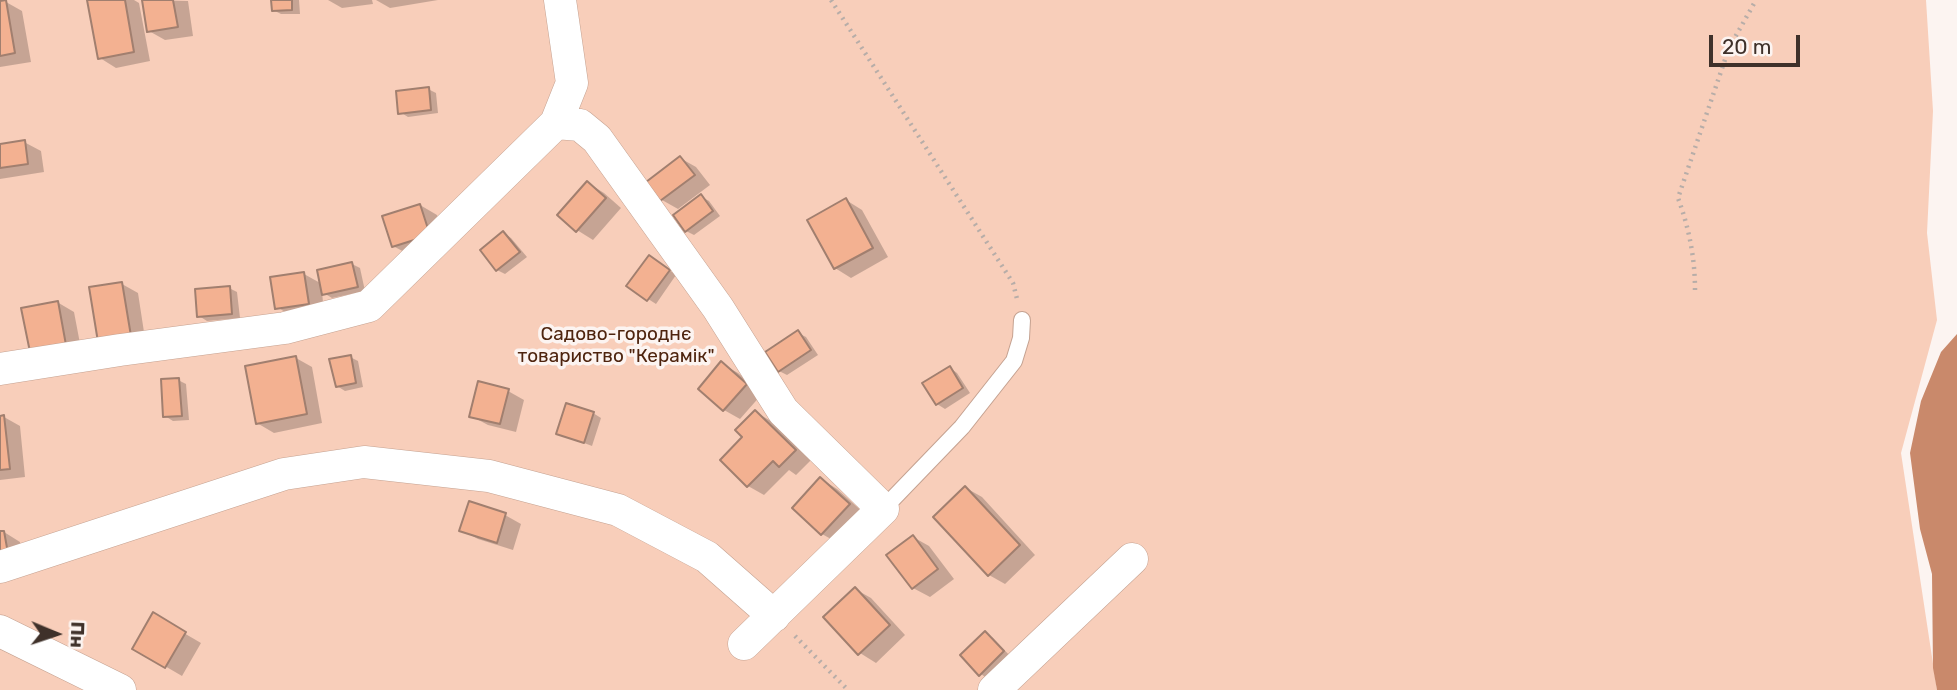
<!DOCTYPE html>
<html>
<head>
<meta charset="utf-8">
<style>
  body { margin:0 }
  #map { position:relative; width:1957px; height:690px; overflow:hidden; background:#fcf4f1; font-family:Rubik,sans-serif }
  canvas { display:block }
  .north { position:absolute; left:21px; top:599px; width:70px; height:70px; -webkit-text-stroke:5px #fcf4f1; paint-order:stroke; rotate:92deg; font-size:19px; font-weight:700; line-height:28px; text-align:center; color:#3f312a }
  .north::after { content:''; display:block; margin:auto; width:24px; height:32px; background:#3f312a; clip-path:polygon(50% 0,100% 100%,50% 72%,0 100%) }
  .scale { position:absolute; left:1709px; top:35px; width:91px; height:32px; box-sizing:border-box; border:4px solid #3f312a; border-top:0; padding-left:9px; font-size:21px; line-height:24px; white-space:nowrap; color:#3f312a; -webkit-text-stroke:5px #fcf4f1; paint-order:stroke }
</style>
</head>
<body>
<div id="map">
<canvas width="1957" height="690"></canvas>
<div class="north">Пн</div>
<div class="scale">20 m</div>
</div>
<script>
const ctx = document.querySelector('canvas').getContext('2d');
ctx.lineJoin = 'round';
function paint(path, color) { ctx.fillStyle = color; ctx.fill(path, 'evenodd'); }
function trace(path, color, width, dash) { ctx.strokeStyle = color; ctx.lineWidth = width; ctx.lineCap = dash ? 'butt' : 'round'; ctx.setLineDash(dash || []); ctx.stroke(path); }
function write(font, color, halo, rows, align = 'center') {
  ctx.font = font + ' Rubik,sans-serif'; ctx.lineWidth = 7; ctx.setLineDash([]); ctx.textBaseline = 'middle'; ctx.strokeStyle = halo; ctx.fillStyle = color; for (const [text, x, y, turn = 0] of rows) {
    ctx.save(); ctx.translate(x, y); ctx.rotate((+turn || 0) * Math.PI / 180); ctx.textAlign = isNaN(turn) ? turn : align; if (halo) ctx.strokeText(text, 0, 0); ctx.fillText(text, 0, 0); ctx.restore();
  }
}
const green = new Path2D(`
  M0 0H1926L1933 111 1927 233 1937 320 1901 453 1937 690H0Z`);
const water = new Path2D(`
  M1957 334V690H1937L1933 668 1932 574 1920 529 1910 453 1921 401 1941 352Z`);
const shadow = new Path2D(`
  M89 0H134L139 3 150 61 116 68 100 58Z
  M144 0 188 1 193 36 165 40 149 31Z
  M273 0H299L300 14H281L273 10Z
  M328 0H372L373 4 342 8Z
  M376 0H438L390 8Z
  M6 2 22 11 31 62 0 67V3Z
  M428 89 436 93 438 113 408 117 400 112Z
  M24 142 41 151 44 172 0 179V146Z
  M680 158 696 167 710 185 678 209 662 200 648 183Z
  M588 183 604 193 621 208 593 240 577 230Z
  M702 197 709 201 720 216 694 235 686 231Z
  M846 200 862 210 888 257 851 278 835 268Z
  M420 205 437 215 446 244 410 255 393 246Z
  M504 233 511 238 527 257 505 274 497 270Z
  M657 261 676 275 656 304 628 286Z
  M352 264 360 268 365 291 332 298 322 292 324 312 293 317 277 307 304 274 322 284Z
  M122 284 138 293 146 345 116 350Z
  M229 288 237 292 240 318 207 321 199 316Z
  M57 302 74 312 82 354 48 360Z
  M798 333 806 337 818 355 787 375 779 371Z
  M350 357 358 361 363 387 345 391 337 386Z
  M296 358 312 367 322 423 274 433 257 423Z
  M722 364 738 373 762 394 740 419 724 410 700 389Z
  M950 368 957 373 970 393 945 409 937 404Z
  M178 380 186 384 189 420 173 421 165 416Z
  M508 391 524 400 516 432 488 425 471 416Z
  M755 412 771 421 811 460 796 475 789 470 764 495 748 486 745 437Z
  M593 413 601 418 592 446 558 433Z
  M0 417H4L20 426 25 477 0 480Z
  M821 479 837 489 865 514 838 543 822 534Z
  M966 488 982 497 1035 555 1005 584 989 575Z
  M505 515 521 524 513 550 478 539 461 530Z
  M4 532 20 542 25 568 0 572V533Z
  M913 537 929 546 954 579 930 597 913 588Z
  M855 589 871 598 905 635 876 663 860 653Z
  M153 615 201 643 182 676 134 648Z
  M985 633 993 638 1011 657 988 679 981 674Z`);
const building = new Path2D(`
  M6 0 15 53 0 56V1Z
  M87 0H125L134 52 98 59Z
  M142 0H173L178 27 147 32Z
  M271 0H292V10L272 11Z
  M429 87 431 110 398 114 396 91Z
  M25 140 28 164 0 168V144Z
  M680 156 695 175 660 201 646 182Z
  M587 181 606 198 576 232 557 215Z
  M701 194 713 211 685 232 673 215Z
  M846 198 873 248 834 269 807 220Z
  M420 204 430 235 392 247 382 216Z
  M503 231 520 252 496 271 480 250Z
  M649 255 670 270 647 301 626 286Z
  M352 262 358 287 322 295 317 270Z
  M304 272 309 304 275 309 270 277Z
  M122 282 131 336 98 342 89 287Z
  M230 286 232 314 197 317 195 289Z
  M58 301 66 345 30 352 21 308Z
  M798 330 811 350 778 372 765 352Z
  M351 355 356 383 336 387 329 359Z
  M296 356 307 414 256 424 245 366Z
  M721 361 747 384 723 411 698 389Z
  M950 366 963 388 936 405 922 383Z
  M179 378 182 416 163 417 161 379Z
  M478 381 509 389 500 424 469 417Z
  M566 403 594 412 584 443 556 434Z
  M755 410 796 450 779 467 773 461 747 487 720 460 742 437 735 430Z
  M4 415 10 469 0 470V416Z
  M820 477 850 504 821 535 792 508Z
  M965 486 1020 545 988 576 933 517Z
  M469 501 506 513 497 543 459 531Z
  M0 531H4L9 559 0 561Z
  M913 535 938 569 912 589 886 555Z
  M855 587 890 625 858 655 823 617Z
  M153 612 186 632 165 668 132 649Z
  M985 631 1004 651 979 676 960 655Z`);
const path = new Path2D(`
  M831 0 1013 283 1017 299
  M1695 290C1695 258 1689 228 1678 198L1729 48 1756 0
  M795 636 848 690`);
const lane = new Path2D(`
  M883 509 962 427 1014 361 1021 338 1022 320`);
const street = new Path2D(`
  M556 123 572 83 560 0
  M0 369 120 350 285 328 369 306 556 123 580 125 597 139 718 308 783 411 883 509 744 644
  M0 567 284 474 364 462 489 476 618 510 707 557 774 616
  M0 631 120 690
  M994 690 1132 559`);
const parkNames = [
  ["Садово-городнє",616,335],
  ["товариство \"Керамік\"",616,357]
];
paint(green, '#f8ceba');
paint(water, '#c9896b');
paint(shadow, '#0003');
paint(building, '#f3b191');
trace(building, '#a17f6f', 2);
trace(lane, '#c5a291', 18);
trace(street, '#c5a291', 33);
trace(path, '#b7ada8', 4.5, [2, 5]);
trace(lane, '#fff', 16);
trace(street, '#fff', 32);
write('19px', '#4e240e', '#fcf4f1', parkNames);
</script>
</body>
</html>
